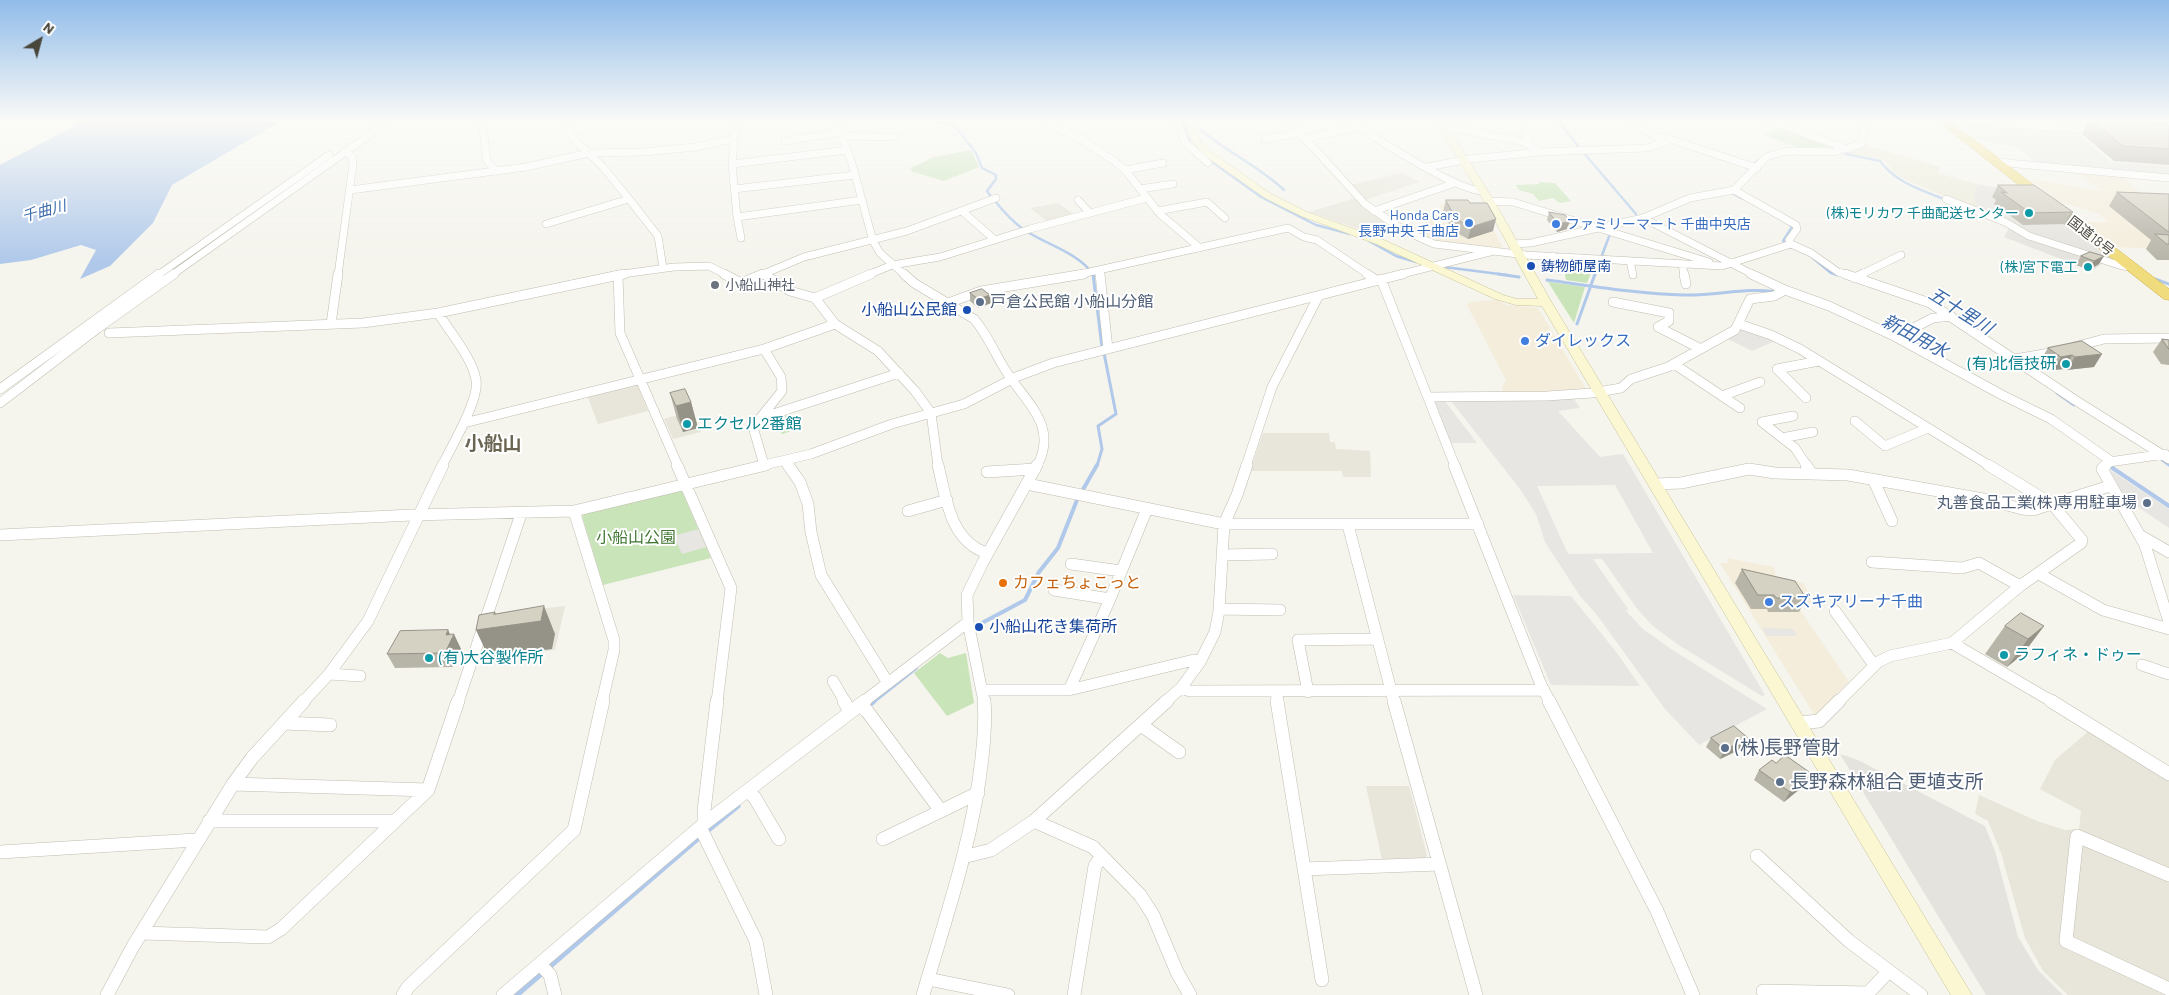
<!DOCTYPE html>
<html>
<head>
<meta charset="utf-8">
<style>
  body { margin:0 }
  #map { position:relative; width:2169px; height:995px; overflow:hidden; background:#f5f4ed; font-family:Barlow,sans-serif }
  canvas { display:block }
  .north { position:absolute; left:15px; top:15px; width:50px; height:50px; -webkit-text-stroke:4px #fff; paint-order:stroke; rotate:37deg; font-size:14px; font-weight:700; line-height:20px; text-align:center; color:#49463b }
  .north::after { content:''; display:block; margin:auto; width:18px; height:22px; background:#49463b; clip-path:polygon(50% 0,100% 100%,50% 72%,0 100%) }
</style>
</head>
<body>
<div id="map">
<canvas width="2169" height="995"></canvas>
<div class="north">N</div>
</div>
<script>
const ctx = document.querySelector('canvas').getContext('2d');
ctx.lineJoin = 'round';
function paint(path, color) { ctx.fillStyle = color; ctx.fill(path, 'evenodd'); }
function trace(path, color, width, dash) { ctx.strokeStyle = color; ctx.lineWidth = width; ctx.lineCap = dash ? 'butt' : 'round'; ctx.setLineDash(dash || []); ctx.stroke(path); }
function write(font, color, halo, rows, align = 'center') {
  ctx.font = font + ' Barlow,"Noto Sans JP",sans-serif'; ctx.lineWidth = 4; ctx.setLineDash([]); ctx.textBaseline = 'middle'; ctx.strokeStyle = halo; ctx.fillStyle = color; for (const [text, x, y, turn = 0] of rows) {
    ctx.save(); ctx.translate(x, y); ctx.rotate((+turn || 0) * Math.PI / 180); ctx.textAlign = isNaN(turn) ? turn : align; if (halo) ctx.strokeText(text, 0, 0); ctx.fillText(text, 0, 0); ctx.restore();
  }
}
const residential = new Path2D(`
  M1402 173 1419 182 1365 200 1351 185Z
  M1355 198 1362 205 1385 222 1373 226 1365 231 1309 212Z
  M1058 203 1075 215 1048 222 1030 208Z
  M637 384 648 411 598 424 587 395Z
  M691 411 701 432 673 439 664 419Z
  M1263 433H1329L1330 442H1335L1336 449 1370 451 1371 477H1343L1342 471H1250Z
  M565 606 555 650 479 661 495 614Z
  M2090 730 2169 778V995H2068L2043 971 2025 938 2001 853 1988 821 1975 814 1979 795 2037 821 2065 830 2079 829 2081 811 2040 789 2055 760Z
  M1366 786H1409L1427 855 1424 860H1382Z`);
const commercial = new Path2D(`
  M2073 171 2123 176 2141 193 2169 249 2114 247 2080 222H2108L2097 213 2056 201 2031 179 2102 191Z
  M1445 202 1447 205 1485 214 1503 247 1494 249 1436 242 1408 231 1437 216 1434 214 1443 209 1437 206Z
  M1497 300 1506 305 1538 308 1587 391 1504 394 1502 387 1506 380 1467 305 1470 302Z
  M1727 558 1774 567 1776 576 1803 583 1814 603 1796 604 1849 682 1815 716 1720 563H1728Z`);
const industrial = new Path2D(`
  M1977 184 2015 191 2035 198 2118 263 2038 237 1982 212 1973 198Z
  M2009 228 2100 261 2102 264 2092 271 2004 237Z
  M1840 754 1858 760 1985 826 1995 851 2018 937 2038 970 2063 995H1986Z`);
const education = new Path2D(`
  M1865 145 1940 167 1937 173 1977 184 1973 198 1982 212 1906 180 1894 172 1884 160 1848 153Z`);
const green = new Path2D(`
  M1779 127 1829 145 1831 147 1799 148 1763 135Z
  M971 150 979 167 944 181 910 171 912 170 909 169 934 157Z
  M1540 182 1555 183 1571 201 1560 203 1553 198 1539 201 1533 194 1519 190 1516 185 1539 184Z
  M1564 270 1591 273 1587 283 1566 280Z
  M1548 282 1585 287 1574 323Z
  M784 413 797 429 782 434 778 424 773 425 765 421Z
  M677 489 682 491 711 558 603 585 582 516 588 511Z
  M940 653 948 658 966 653 974 703 947 716 914 673Z`);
const parking = new Path2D(`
  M1971 124 2076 131 2111 162 2169 166V175L2035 162 2019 148 1976 139 1963 126Z
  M1742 329 1777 340 1752 351 1726 338Z
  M1572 396 1580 408 1558 411 1600 457 1623 454 1765 695 1762 696 1677 644 1653 626 1638 610 1602 559H1593L1628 609 1626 611 1643 629 1671 649 1767 709 1699 745 1665 709 1597 615 1580 596 1545 542 1536 514 1520 489 1451 401ZM1615 485 1653 553 1568 554 1537 486Z
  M1434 400H1444L1477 443H1451Z
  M2110 470 2169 509V528L2125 498Z
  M698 529 706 547 682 554 674 536Z
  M1513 595 1571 596 1617 653 1640 686 1551 685Z
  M1762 628 1793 629 1797 636H1767Z`);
const water = new Path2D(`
  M84 121H281L172 185 153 223 110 266 80 279 96 250 81 245 31 260 0 264V165Z`);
const streamFar3 = new Path2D(`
  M935 121 955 126 976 153 982 168 996 175V179L987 191 992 198
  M1182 121 1191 144
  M1197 121 1198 124
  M1559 121 1580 149
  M1200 129C1226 152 1259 166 1284 190
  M1583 152 1636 214
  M1846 154 1880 161C1896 183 1922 190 1946 200
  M1208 159 1261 197 1316 225 1350 234
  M1753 166 1758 160
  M1733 191 1732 193 1743 199
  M995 201C1003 211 1012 221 1023 229 1046 245 1076 251 1094 275
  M1789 224 1792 227 1783 241 1789 245
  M1369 241 1396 256 1416 262
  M1601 258 1610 234
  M1813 258 1831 273 1838 275
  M1444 267 1507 275
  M1595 275 1600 261`);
const streamFar2 = new Path2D(`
  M1093 274 1102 347
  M1498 274 1519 277
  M1835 274 1838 275
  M2155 279 2169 284
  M1547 280C1592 286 1638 294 1684 295 1716 296 1747 287 1779 292
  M1577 324 1595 274
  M2057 393 2074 405
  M2157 456 2169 465
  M2107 464 2110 466
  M1097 466 1102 449 1098 426 1116 414 1104 353`);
const streamFar1 = new Path2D(`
  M2108 465 2169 506
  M980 624 1025 600 1039 572 1058 548 1077 500 1097 465
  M873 702 916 668`);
const stream = new Path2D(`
  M868 706 874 701
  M706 832 738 806
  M517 995 701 836`);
const streetFar3 = new Path2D(`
  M482 121 487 161 497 171
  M837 121 853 167 873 241 880 253 905 275
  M1041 121 1076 136 1114 161 1125 170 1160 214 1200 248
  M1177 121 1185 142 1208 163
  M1289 121 1365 204 1403 230 1434 244 1526 255 1722 266 1791 244
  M1348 121C1375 137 1456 191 1483 191
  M1630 121 1657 137 1673 140 1757 168
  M1765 121 1782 125 1847 149
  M1959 121 2098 130
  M1443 129H1458L1524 142 1539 152 1647 148 1668 141
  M843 136 893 137
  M732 139 734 142 732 164 737 217 862 200
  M1265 139 1299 133
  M1305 139 1357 127
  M785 141 841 132
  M1524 142 1528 140 1525 129
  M1997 162 2169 178
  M732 164 847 150
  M1427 167 1470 159 1539 152
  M1125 170 1163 163
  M734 189 855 175
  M1140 189 1173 184
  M350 190 526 167 589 153 644 152 696 147 732 139 742 121
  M1734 190 1766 157 1786 151 1834 152 1861 144 1866 121
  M629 199 658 236 663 268
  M1946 199 2005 222 2029 236 2122 266 2131 267
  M1078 200 1090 213
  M1489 201 1513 202 1709 262
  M962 211 995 240
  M1157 211 1207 202 1225 218
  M1374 211 1455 183
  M737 217 741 238
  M1643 218 1754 275
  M546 224 629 199 603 167 574 139 564 121
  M1512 244 1531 243 1643 218 1690 198 1734 190 1796 225 1797 229 1789 240 1791 244 1811 253 1838 272 1849 275
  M1553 256 1559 270
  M1630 261 1633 275
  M1682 264 1684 275
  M1100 272V275
  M158 275 329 155
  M172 275 389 121
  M338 275 353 164 352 157 345 151
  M615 275 674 267 709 266 727 275
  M761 275 804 257 907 231 996 198
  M868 275 892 265 940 257 1030 229 1147 198
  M1076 275 1288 228 1304 237 1317 240 1369 275
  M1398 275 1494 251
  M1860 275 1901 255`);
const streetFar2 = new Path2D(`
  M724 274 741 283 763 274
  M904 274 914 283 974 319C988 335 995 354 1006 371 1025 402 1059 425 1037 466
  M1100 274 1108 349
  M1367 274 1376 280
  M1684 274 1686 284
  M1845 274 1930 303 2075 400 2169 459
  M618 275 620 333 678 466
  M765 275 790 291 815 298 835 324 878 351 915 391 931 413 938 466
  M1855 278 1863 274
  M1381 279 1455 466
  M1785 290 1829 306 1896 337 1933 318 1951 316
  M815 298 871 274
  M1613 302 1669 313V321L1658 327 1701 349
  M948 303 981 291 1084 274
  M438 313C450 332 473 359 476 380 480 399 451 447 442 466
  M331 324 338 274
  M1739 324 1771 335 1800 349 1990 466
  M109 333 363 323 438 313 624 274
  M1896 337 2002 395 2051 419 2111 461
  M2074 347 2104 339 2169 338
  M764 349 781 377 782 391 753 427 764 465
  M2015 359 2056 352
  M1674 364 1740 408
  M0 389 159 274
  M1722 396 1760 382
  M1428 397 1547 396 1592 393 1621 388 1631 379 1668 367 1735 330 1750 299 1774 296 1785 290 1751 274
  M1806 398 1777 369 1819 361
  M0 403 98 328 174 274
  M1793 416 1762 422 1795 448 1807 466
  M761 418 899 373
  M1855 421 1885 446 1928 428
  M464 423 764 349 835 324
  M1782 438 1813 432
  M785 461 788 466
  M760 466 811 454 892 424 964 404 1016 377 1053 363 1403 274
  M1246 466 1272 387 1318 297
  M2105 466 2109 462 2165 454`);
const streetFar1 = new Path2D(`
  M677 465 731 588 717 702
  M788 465 800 482 808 504 811 532 821 575 888 683
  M938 465C946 498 950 541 987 553
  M1454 465 1541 685 1550 702
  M1806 465 1812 474
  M1988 465 2052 504
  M2106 465 2102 469 2145 545 2169 622
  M987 472 1035 469
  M1873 479 1892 521
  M1027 484 1224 524H1478
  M1656 484 1681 483 1749 469 1775 473 1848 475 1989 500 2022 509 2033 510 2052 504
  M574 511 614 640V650L602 702
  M908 511 947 500
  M1348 525 1394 702
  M0 535 412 515 574 511 766 465
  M2141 536 2169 552
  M1222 555 1272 554
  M1872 562 1962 568 1979 563 2020 586
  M1071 564 1121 571
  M2039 574 2103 610 2169 629
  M1054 590 1110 599
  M1219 609 1280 610
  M1835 611 1874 665
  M1952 643 2053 702
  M2142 665 2169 674
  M329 674 360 676
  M833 681 845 702
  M1181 688 1190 691 1544 690
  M983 690H1069L1194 660 1200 662
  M1069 690 1110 599 1147 509
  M1276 692 1278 702
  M1308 692 1298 640 1378 639
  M303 702 329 674 368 621 443 465
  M458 702 521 514
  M863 702 968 622
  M984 702 968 622 967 595 983 562 1037 465
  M1165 702 1181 688 1200 662 1215 632 1219 611 1224 524 1237 495 1247 465
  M1838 702 1878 662 1890 656 1952 643 2020 586 2081 543 2082 540 2052 504 2110 486`);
const street = new Path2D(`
  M844 701 850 712
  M1277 701 1322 980
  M1394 701 1476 995
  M1549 701 1657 911 1693 995
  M2051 701 2169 774
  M859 705 867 711 941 811 978 793
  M284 723 330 725
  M1798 723 1819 721 1839 701
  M1141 725 1179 752
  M233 784 428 790
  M748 791 755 798 779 839
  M209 821H394
  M1034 821 1093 847 1140 895 1153 915 1177 972 1190 995
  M705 823 704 811 717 701
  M700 827 756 941 766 995
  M883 839 941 811
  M0 852 196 840
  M1757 856 1849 941 1921 995
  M963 857 991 850 1034 821 1167 701
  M1304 869 1439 864
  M2169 875 2077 836 2066 941 2169 989
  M141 933 268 937 281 929 428 790 458 701
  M540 964 550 975 555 995
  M928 979 1008 995
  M1763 991 1868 993 1889 971
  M107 995 132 948 233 784 252 758 304 701
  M403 995 408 987 574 830 603 701
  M503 995 705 823 865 701
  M923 995C946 917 973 839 982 758 984 739 986 720 984 701
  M1074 995 1095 866 1102 856`);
const secondary = new Path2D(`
  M1184 121H1192L1201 141 1210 151 1271 194 1307 212 1384 240 1503 295 1517 299H1538L1484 201 1435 121H1444L1494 201 1552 303 1972 995H1951L1542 306 1516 305 1495 299 1376 244 1301 216 1265 198 1204 155 1193 142Z`);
const highway = new Path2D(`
  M1938 121H1950L2169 289V300L2164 299Z`);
const wall = new Path2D(`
  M2089 121H2126L2169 126V165L2114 161 2082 134Z
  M1998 185 2073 212 2066 224 2023 225 1994 204 1996 200 1992 197Z
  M2117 192 2169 194V260H2157L2146 249 2151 240 2109 206Z
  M1446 200 1470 203 1493 231 1468 239 1453 231 1443 212Z
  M1549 212 1567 229 1557 232 1547 220Z
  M2090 252 2099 264 2089 270 2076 265 2081 256Z
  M970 293 991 303 978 308 970 301Z
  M2162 339 2169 340V365L2161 364 2153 352Z
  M2082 341 2094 367 2066 370 2064 369 2053 370 2040 361 2048 348Z
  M670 393 691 402 698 428 683 432 677 419Z
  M1742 569 1806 598 1799 612H1768L1767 609H1751L1735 583Z
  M2005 626H2044L2023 654 2007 667 1985 654Z
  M448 630 450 634 461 649 452 667 395 668 387 654Z
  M1711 738H1748L1743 748 1720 759 1706 747Z
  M1759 770 1806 784 1784 802 1754 780Z`);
const shadedWall = new Path2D(`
  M2073 212 2066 224 2064 225 2071 213Z
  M1496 219 1493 231 1468 239 1471 227Z
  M1570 221 1567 229 1557 232 1559 224Z
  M2104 256 2099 264 2089 270 2094 261Z
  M990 295 991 303 978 308V299Z
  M2102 354 2094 367 2066 370 2075 357Z
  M2072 355 2064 369 2053 370 2061 357Z
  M691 402 698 428 683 432 676 406Z
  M544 606 555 634 552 649 489 658 476 630 494 614 495 612 501 626Z
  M2044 626 2023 654 2007 667 2028 639Z
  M448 630 452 639 454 634 461 649 452 667 445 653 446 635Z
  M1748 738 1743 748 1720 759 1725 750Z
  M1812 774 1806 784 1784 802 1790 792Z`);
const building = new Path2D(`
  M2093 121H2126L2166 124 2169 126V149L2123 146Z
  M1998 185H2034L2073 212 2030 213 2001 192 2007 193Z
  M2117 192 2169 194V232Z
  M1446 200H1468L1470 203H1487L1496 219 1471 227 1456 219Z
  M1549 212 1565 215 1570 221 1559 224Z
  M2155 234 2169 235V244H2167Z
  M2090 252 2104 256 2094 261 2081 256Z
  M982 289 990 295 978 299 970 293Z
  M2162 339 2169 340V349Z
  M2082 341 2102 354 2075 357 2072 355 2061 357 2048 348Z
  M685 389 691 402 676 406 670 393Z
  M1742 569 1795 581 1806 598H1776L1774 595H1758Z
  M544 606 541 621 476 630 479 615 495 612 494 614Z
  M2021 613 2044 626 2028 639 2005 626Z
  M448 630 446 635 454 634 445 653 387 654 400 631Z
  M1734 726 1748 738 1725 750 1711 738Z
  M1785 755 1812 774 1790 792 1759 770 1772 760 1776 763Z`);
const markers = [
  [2029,213,5,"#0f9aa8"],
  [1469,223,5,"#3f7fe0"],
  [1556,224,5,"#3f7fe0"],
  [1531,266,5,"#1a4fb4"],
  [2088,267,5,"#0f9aa8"],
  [715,285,5,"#6b7280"],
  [980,302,5,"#5c6f8a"],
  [967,310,5,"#1a4fb4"],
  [1525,341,5,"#3f7fe0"],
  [2066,364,5,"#0f9aa8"],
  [687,424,5,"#0f9aa8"],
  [2147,503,5,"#5c6f8a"],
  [1003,583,5,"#e8710a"],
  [1769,602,5,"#3f7fe0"],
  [979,627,5,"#1a4fb4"],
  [2004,655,5,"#0f9aa8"],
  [429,658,5,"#0f9aa8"],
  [1725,748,5,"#5c6f8a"],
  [1780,782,5,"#5c6f8a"]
];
const farCulturenames = [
  ["(株)モリカワ 千曲配送センター",2019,213],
  ["(株)宮下電工",2078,267]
];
const farShopnames = [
  ["Honda Cars",1459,215],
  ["長野中央 千曲店",1459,231],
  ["ファミリーマート 千曲中央店",1566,224,"left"]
];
const farStreetnames = [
  ["国道18号",2091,236,38]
];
const farTransitnames = [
  ["鋳物師屋南",1541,266]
];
const farWorshipnames = [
  ["小船山神社",725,285]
];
const farWaternames = [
  ["千曲川",44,211,-15]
];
const serviceNames = [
  ["戸倉公民館 小船山分館",990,302],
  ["丸善食品工業(株)専用駐車場",2137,503,"right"]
];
const transitNames = [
  ["小船山公民館",957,310],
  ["小船山花き集荷所",989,627,"left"]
];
const shopNames = [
  ["ダイレックス",1535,341],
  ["スズキアリーナ千曲",1779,602]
];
const cultureNames = [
  ["(有)北信技研",2056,364,"right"],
  ["エクセル2番館",697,424],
  ["ラフィネ・ドゥー",2014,655],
  ["(有)大谷製作所",439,658]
];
const parkNames = [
  ["小船山公園",636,538]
];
const foodNames = [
  ["カフェちょこっと",1013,583]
];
const waterNames = [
  ["五十里川",1961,311,32],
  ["新田用水",1915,336,28]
];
const quarterNames = [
  ["小船山",493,444]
];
const nearServicenames = [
  ["(株)長野管財",1735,748],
  ["長野森林組合 更埴支所",1790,782]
];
paint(residential, '#e8e6db');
paint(commercial, '#f4eddb');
paint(industrial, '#e5e3de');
paint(education, '#ecead8');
paint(green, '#cae4ba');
paint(parking, '#e7e6e3');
paint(water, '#b0c9ea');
trace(streamFar3, '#b0c9ea', 2.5);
trace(streamFar2, '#b0c9ea', 3);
trace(streamFar1, '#b0c9ea', 4);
trace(stream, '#b0c9ea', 5);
trace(streetFar3, '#c0bdb0', 8);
trace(streetFar2, '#c0bdb0', 10);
trace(streetFar1, '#c0bdb0', 12);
trace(street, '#c0bdb0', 14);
trace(secondary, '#c7c39a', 1);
trace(highway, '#cfb44d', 1);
trace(streetFar3, '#fff', 7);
trace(streetFar2, '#fff', 9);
trace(streetFar1, '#fff', 11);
trace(street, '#fff', 13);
paint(secondary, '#faf7d2');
paint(highway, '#f0dc7c');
paint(wall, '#b7b4a8');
paint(shadedWall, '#959288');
paint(building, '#d5d1c3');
trace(building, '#959288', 1);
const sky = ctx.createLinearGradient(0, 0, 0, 261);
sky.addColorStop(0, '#91bce9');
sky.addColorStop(0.46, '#fafaf7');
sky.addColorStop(1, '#fafaf700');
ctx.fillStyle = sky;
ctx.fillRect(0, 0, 2169, 261);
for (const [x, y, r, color] of markers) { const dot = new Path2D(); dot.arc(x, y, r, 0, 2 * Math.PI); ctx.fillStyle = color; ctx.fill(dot); trace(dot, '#fff', 2); }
write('14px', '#0d838f', '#fff', farCulturenames, 'right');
write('14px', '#366cbe', '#fff', farShopnames, 'right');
write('14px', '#49463b', '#fff', farStreetnames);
write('14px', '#164399', '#fff', farTransitnames, 'left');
write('14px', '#5b616d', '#fff', farWorshipnames, 'left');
write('italic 15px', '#3d6bab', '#fff', farWaternames);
write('16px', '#4e5e75', '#fff', serviceNames, 'left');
write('16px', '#164399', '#fff', transitNames, 'right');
write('16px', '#366cbe', '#fff', shopNames, 'left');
write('16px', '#0d838f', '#fff', cultureNames, 'left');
write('16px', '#417633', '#fff', parkNames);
write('16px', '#c56008', '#fff', foodNames, 'left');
write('italic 18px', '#3d6bab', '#fff', waterNames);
write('bold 19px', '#6b6553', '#fff', quarterNames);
write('19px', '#4e5e75', '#fff', nearServicenames, 'left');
</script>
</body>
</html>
